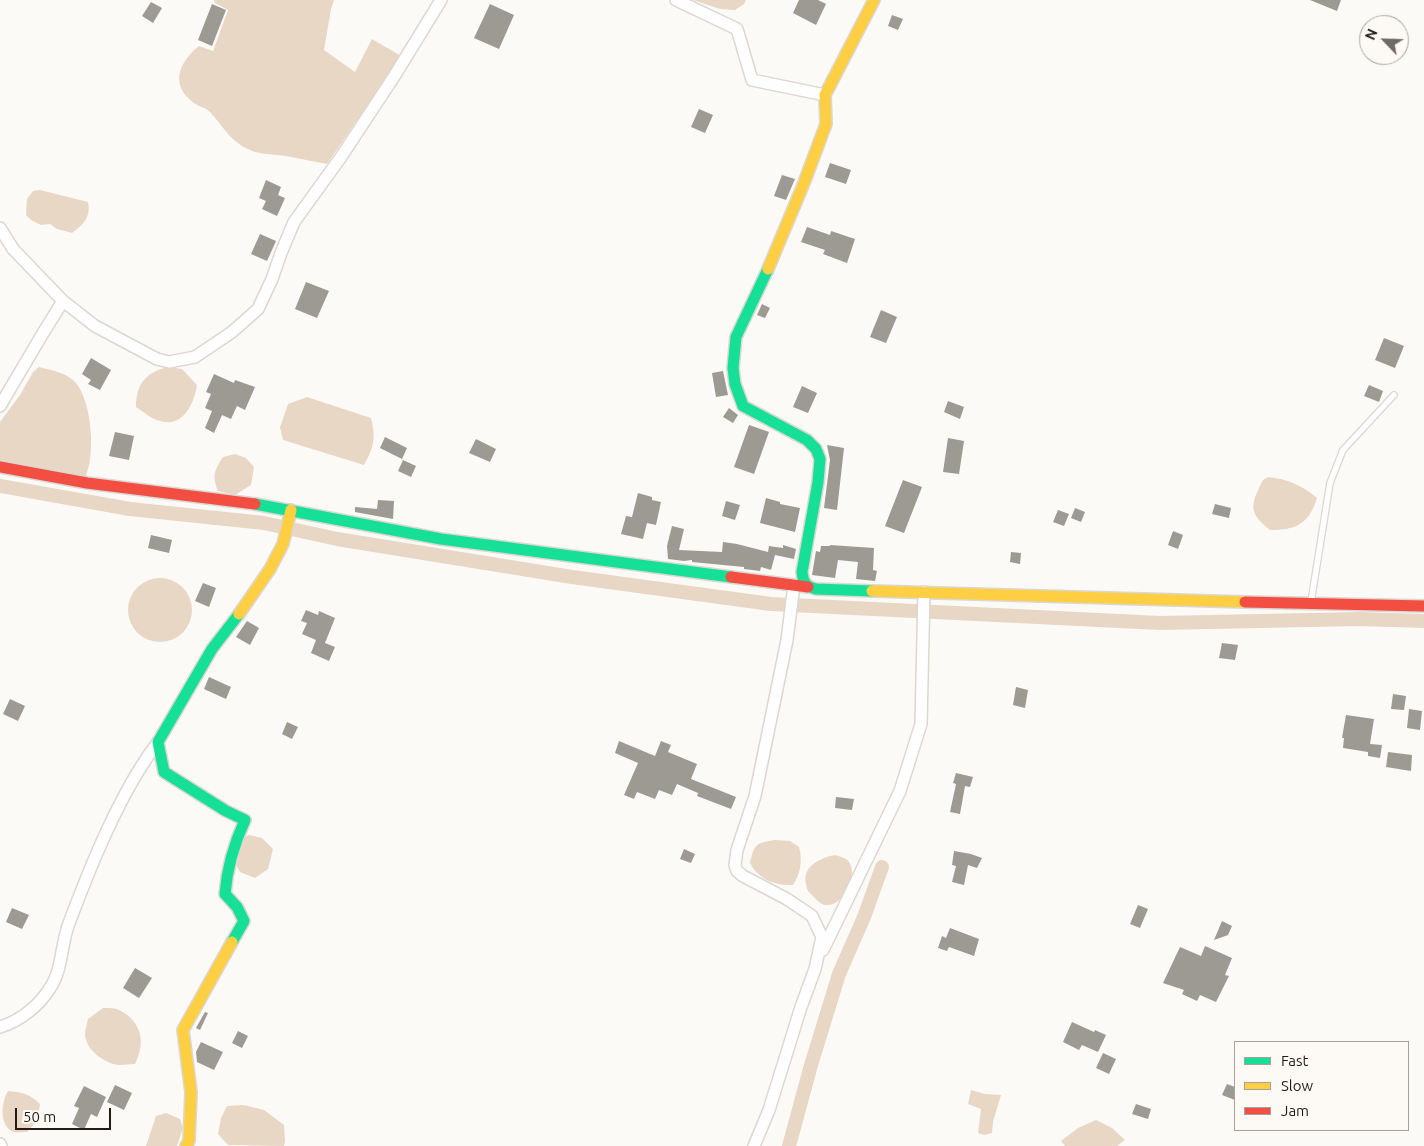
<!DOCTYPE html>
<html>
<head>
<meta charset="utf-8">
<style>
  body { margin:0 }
  #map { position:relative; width:1424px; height:1146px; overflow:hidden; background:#fcfaf7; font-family:Ubuntu,sans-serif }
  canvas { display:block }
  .legend { position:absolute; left:1234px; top:1041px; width:175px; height:90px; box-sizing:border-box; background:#fdfaf6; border:1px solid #a6a19c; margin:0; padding:6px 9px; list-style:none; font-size:15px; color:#231c15 }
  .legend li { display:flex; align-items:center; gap:10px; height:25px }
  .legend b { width:25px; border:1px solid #a6a19c }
  .north { position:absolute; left:1359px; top:15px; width:50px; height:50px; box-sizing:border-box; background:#fdfaf6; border:1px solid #a6a19c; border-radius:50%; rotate:294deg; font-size:14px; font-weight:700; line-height:20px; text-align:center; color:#231c15 }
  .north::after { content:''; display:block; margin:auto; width:18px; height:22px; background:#6f6a64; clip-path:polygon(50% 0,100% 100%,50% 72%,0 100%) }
  .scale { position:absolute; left:15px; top:1108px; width:96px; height:22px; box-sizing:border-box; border:2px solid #231c15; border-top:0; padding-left:6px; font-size:15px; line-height:18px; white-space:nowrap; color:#231c15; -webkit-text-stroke:4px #fdfaf6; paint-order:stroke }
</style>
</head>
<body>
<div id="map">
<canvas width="1424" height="1146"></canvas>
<ul class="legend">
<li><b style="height:6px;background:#16e098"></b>Fast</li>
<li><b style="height:6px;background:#ffcf43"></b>Slow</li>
<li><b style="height:6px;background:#f24e42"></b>Jam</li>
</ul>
<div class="north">N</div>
<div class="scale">50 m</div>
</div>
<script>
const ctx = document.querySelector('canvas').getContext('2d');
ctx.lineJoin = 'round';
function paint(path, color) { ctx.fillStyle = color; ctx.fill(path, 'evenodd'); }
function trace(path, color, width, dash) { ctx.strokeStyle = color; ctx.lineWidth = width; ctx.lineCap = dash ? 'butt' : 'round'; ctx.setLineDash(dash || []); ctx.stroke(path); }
const water = new Path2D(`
  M214 0H334L331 9 324 50 355 72 372 39 401 56 327 164C310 161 294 157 278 155 268 154 257 154 248 149 230 141 223 126 210 112 205 107 199 107 194 103 169 85 179 62 199 46L213 51 228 10 215 3Z
  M693 0H746L744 4 735 10 720 9Z
  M40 190 88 202C91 217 84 224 72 233L57 229 50 224 41 225 31 220 26 215 27 199 33 191Z
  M39 367C51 370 67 373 75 382 92 400 96 457 85 477L0 460V422L20 395 33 372Z
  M168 367 182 369 197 385C194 403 184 428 160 421 151 419 144 412 136 407 136 384 146 372 168 367Z
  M307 397 371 418C376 438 374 447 364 465L283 440 280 427 288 404Z
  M235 454 246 458 254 467 251 485 235 495 218 491C212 475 214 471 223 457Z
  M1268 477C1287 479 1302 485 1317 498 1309 524 1296 530 1270 530 1247 512 1251 504 1263 480Z
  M128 610a32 32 0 1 1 64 0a32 32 0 1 1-64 0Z
  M249 835 262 838 273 849 268 869 255 878 240 872 233 859 242 838Z
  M775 840 790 841 799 847C803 860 800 875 793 885 775 886 758 879 750 863 754 843 757 843 775 840Z
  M835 855C838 856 843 857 846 859 861 869 845 907 826 905 820 905 815 898 811 894 807 891 807 888 806 884 802 866 820 858 835 855Z
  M103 1008C108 1008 115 1008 119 1010 142 1021 146 1043 135 1064 130 1064 124 1065 119 1065 105 1064 86 1050 85 1035 85 1029 87 1024 88 1019Z
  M971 1090 985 1094 1001 1095 993 1122 992 1133 984 1135 978 1133 981 1109 968 1104Z
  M8 1091C22 1092 30 1094 40 1104 38 1117 36 1123 27 1132 23 1132 18 1133 14 1132 0 1128 0 1104 8 1091Z
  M244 1105 264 1110 284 1125 285 1141 284 1146 228 1145 218 1134 221 1118 227 1106Z
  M166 1113 180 1119 183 1128 177 1146H146L156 1116Z
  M1096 1120 1112 1128 1125 1140 1117 1146H1065L1061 1141 1078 1128Z`);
const canal = new Path2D(`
  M0 486 130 509 264 523 337 539 572 577 771 604 1160 623 1360 619 1424 621
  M789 1146 811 1065 839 974 864 917 882 867`);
const building = new Path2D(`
  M799 0H818L826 4 816 25 793 13Z
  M1310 0H1341L1337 11Z
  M151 2 162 8 153 23 142 16Z
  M212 4 226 10 212 46 198 40Z
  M490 4 514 15 499 49 474 38Z
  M892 15 903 19 898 30 888 26Z
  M699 109 713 115 705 133 691 127Z
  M830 163 851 170 846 184 825 177Z
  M782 175 795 179 786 200 774 196Z
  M266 180 281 187 278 195 285 198 277 216 262 209 266 201 259 198Z
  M807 227 830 235 831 231 855 239 847 263 823 254 825 250 801 242Z
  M260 234 276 241 267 261 251 254Z
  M306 282 329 291 317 318 295 309Z
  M762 304 770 308 765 318 757 315Z
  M881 310 897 317 886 343 870 337Z
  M1384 338 1404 346 1395 368 1375 360Z
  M91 358 111 370 100 390 88 384 91 380 82 374Z
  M723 371 728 395 716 397 712 373Z
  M214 374 234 383 235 380 255 387 245 410 237 406 231 419 222 415 214 433 205 428 212 411 205 408 211 394 206 392Z
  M1369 385 1383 391 1379 402 1364 396Z
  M802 386 817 393 808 413 793 407Z
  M948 401 964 407 960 419 944 412Z
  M729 408 738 415 733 423 723 417Z
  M749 425 769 432 754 474 734 467Z
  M115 432 134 436 129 460 109 456Z
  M385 437 407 448 402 459 380 448Z
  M948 438 964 441 959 474 943 472Z
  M476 439 496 449 490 462 469 453Z
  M827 445 844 448 837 510 824 508 830 460Z
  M403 460 416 466 411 477 398 471Z
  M903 480 922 487 904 533 885 526Z
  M638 493 652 497V500L661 502 656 525 647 523 643 539 621 534 626 516 632 517Z
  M766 498 780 502V504L800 508 795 532 760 523Z
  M378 500 394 501 393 519 355 512V507L377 509Z
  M726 501 740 505 735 520 722 516Z
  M1215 504 1231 508 1229 518 1212 514Z
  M1075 508 1085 512 1081 522 1071 518Z
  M1058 510 1069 514 1064 526 1053 522Z
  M672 526 684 529 679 550 722 552 723 542 737 544 768 552 769 546 783 548V545L796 549 794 559 775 555 771 570 761 567 760 571 744 569V567L692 562V560L684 561 668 559 667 546Z
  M1173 531 1183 535 1178 549 1168 545Z
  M151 535 172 540 169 553 148 548Z
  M830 545 874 548 873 570 877 571 875 581 856 579 858 562 838 560 835 578 812 575 816 551 820 552 821 546H830Z
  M1011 552 1021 553 1020 564 1010 562Z
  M203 583 216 588 209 607 195 601Z
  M306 610 318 615 319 611 335 618 325 643 335 647 329 661 311 653 316 640 302 634 307 623 301 621Z
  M247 621 259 628 250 645 236 637Z
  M1222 643 1238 645 1235 660 1219 658Z
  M209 677 231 687 226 699 204 689Z
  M1016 687 1028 690 1025 708 1013 705Z
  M1393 694 1406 696 1404 710 1391 709Z
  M10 699 25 706 18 721 3 714Z
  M1409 709 1422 711 1420 730 1407 728Z
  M1346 715 1374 719 1370 744 1382 745 1380 758 1368 756V752L1343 748 1344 738H1342Z
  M287 722 298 727 292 739 282 734Z
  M619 741 655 756 661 741 671 745 668 752 697 764 691 779 736 797 731 809 697 796 698 793 677 784 672 795 659 790 655 799 637 792 634 799 624 795 638 763 615 753Z
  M1388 752 1412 755 1411 771 1386 767Z
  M956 773 973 777 970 787 965 786 960 814 950 812 956 784 953 783Z
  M836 797 854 799 852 810 835 808Z
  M684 849 695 854 691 863 680 859Z
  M954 851 971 854 982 858 977 868 968 865 964 885 952 882 956 866 952 865Z
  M1138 905 1148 909 1140 928 1130 924Z
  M12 908 29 915 22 929 6 922Z
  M1222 921 1232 926 1228 935 1214 940Z
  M950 928 979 939 974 956 949 947 947 951 938 948 942 936 946 938Z
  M1205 946 1232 958 1225 975 1229 976 1216 1002 1200 995 1197 1001 1182 994 1184 990 1163 983 1180 947 1201 956Z
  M135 968 152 978 139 998 123 988Z
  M205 1012 208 1013 200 1030 196 1028Z
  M1072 1022 1094 1032 1095 1030 1106 1035 1098 1052 1082 1045 1079 1050 1063 1042Z
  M238 1031 248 1036 242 1048 232 1043Z
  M201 1042 223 1052 214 1070 197 1062 196 1052Z
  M1103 1053 1116 1059 1109 1074 1096 1068Z
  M1227 1084 1235 1087V1100L1222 1095Z
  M115 1085 132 1093 124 1110 107 1102Z
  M84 1086 106 1097 97 1117 91 1114 84 1130 72 1124 79 1108 74 1106Z
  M1136 1104 1151 1109 1148 1119 1132 1114Z`);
const lane = new Path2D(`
  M1311 602 1330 483 1343 450 1394 395`);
const street = new Path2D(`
  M676 0 737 29 752 80 825 95
  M0 228 13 249 63 301 95 326 157 359 169 362 195 357 232 332 258 309 272 279 281 253 294 222 341 157 395 75 441 0
  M0 406 43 333 63 301
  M823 950 900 791 921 724 924 592
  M0 1027C20 1021 39 1006 50 988 62 971 61 946 68 926 90 867 120 792 158 742
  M0 1144 1 1146
  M754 1146 769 1110 801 1007 815 969 822 937 812 916 787 899 743 876 737 871 735 865 737 850 755 796 787 640 794 585`);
const fast = new Path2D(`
  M768 269 736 337 733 368 735 384 743 406 807 440 816 449 820 459 818 482 802 572C803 582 806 587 816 589L872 591
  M255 504 441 539 731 577
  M232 942 244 921 237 907 225 894C227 868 234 844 245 820L226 811 164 772 158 742 212 649 239 614`);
const slow = new Path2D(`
  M768 269 804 183 826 124 825 95 874 0
  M872 591 1245 602
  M239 614 270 569 283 544 291 510
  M186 1146 189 1141 191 1092 183 1030 232 942`);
const jam = new Path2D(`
  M0 467 87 483 255 504
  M731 577 808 587
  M1245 602 1424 606`);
paint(water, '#e8d7c5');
trace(canal, '#e8d7c5', 14);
paint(building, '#9d9993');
trace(lane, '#dbd7d2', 8);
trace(street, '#dbd7d2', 14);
trace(fast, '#dbd7d2', 14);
trace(slow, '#dbd7d2', 14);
trace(jam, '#dbd7d2', 14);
trace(lane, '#fffefe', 5.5);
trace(street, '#fffefe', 11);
trace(fast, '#16e098', 11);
trace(slow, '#ffcf43', 11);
trace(jam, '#f24e42', 11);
</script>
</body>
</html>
